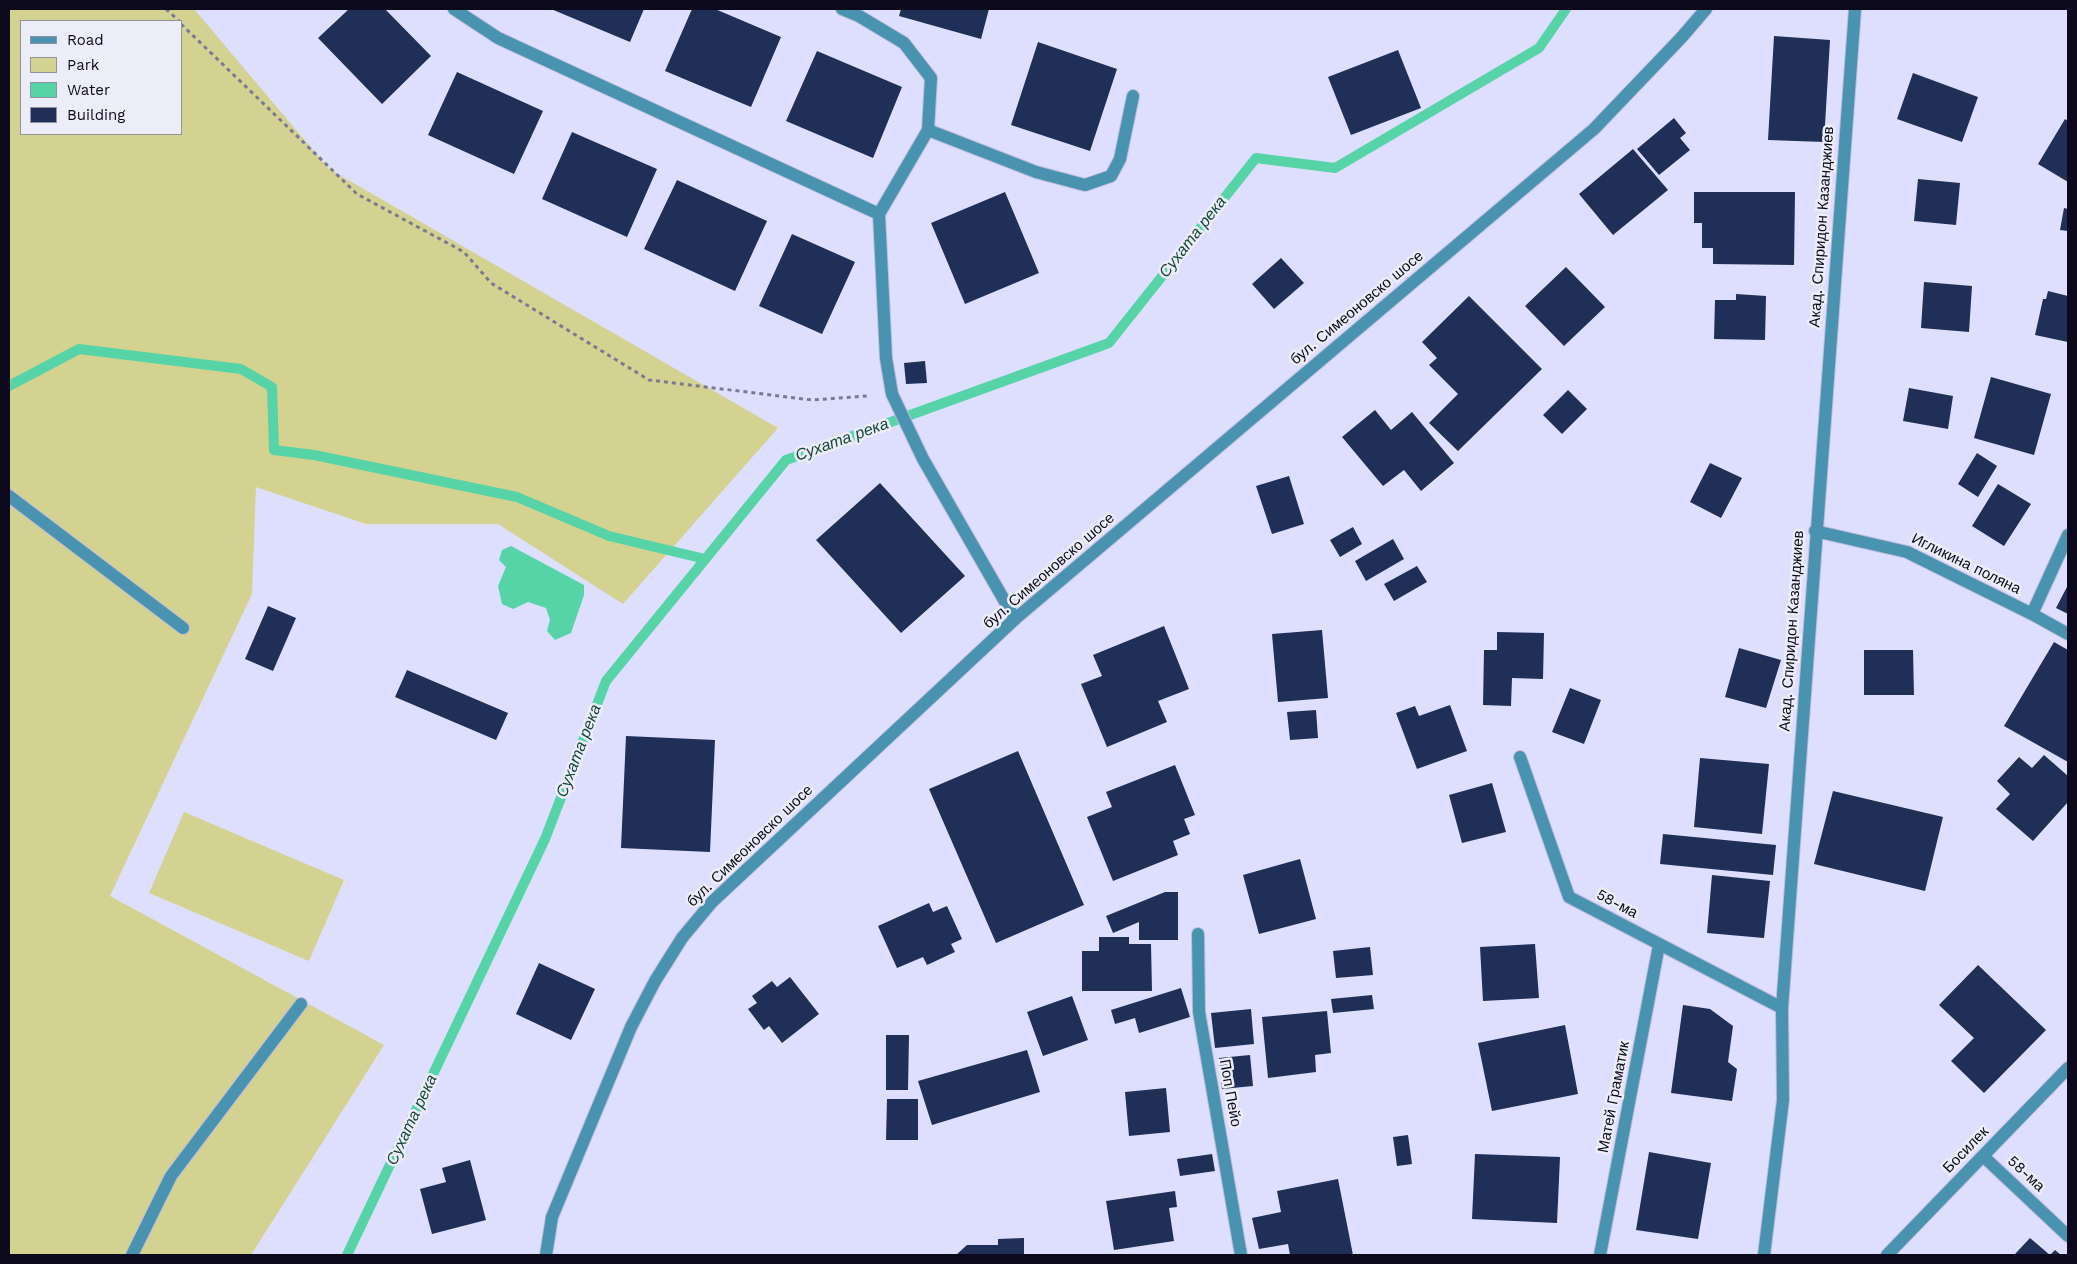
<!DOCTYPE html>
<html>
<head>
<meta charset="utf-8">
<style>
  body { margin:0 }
  #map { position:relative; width:2077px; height:1264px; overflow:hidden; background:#dedeff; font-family:"Work Sans",sans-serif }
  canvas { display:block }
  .frame { position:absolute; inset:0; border:10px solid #0b091b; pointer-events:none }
  .legend { position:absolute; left:20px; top:20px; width:162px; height:115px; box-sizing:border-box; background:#ededf9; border:1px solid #9392a0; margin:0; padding:6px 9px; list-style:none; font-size:15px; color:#0b091b }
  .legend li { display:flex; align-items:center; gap:10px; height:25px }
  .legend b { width:25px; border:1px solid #9392a0 }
</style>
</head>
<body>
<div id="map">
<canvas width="2077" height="1264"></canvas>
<div class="frame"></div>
<ul class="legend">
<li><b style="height:6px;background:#4993b0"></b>Road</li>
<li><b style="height:14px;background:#d4d291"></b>Park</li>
<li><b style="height:14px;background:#57d4a7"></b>Water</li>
<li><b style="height:14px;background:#1f2f57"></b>Building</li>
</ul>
</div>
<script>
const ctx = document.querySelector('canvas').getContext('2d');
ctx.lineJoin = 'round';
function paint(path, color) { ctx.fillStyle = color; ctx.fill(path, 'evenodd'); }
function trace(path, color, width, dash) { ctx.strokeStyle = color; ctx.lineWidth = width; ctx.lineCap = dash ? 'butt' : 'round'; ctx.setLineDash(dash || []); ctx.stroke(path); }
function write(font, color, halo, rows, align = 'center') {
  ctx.font = font + ' "Work Sans",sans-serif'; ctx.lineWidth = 5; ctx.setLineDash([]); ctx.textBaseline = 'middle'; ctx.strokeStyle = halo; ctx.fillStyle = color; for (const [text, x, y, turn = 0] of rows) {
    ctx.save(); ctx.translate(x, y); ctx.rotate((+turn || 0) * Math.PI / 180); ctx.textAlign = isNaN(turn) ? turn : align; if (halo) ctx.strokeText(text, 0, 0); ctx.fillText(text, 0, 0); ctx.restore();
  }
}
const green = new Path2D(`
  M9 9H194L329 169 778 428 623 604 498 524H366L256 487 252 594 110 896 384 1045 251 1255H9ZM21 21H181V134H21Z
  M184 812 344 880 309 961 149 893Z`);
const water = new Path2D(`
  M511 546 584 585V595L571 633 555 640 547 631 550 620 546 608 528 602 513 609 502 604 498 586 506 567 499 560 502 550Z`);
const stream = new Path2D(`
  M9 386 79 349 241 369 272 387 274 450 314 455 517 497 609 536 705 559
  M347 1255 545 839 606 681 786 460 1109 343 1256 158 1335 168 1539 48 1566 9`);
const building = new Path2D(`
  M349 9H385L431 56 382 104 318 38Z
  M551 9H644L630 42Z
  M692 9H715L781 37 751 107 665 71Z
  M901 9H989L981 39 899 16Z
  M1774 36 1830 40 1824 142 1768 140Z
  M1038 42 1117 69 1090 151 1011 125Z
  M1398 50 1421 108 1351 135 1328 77Z
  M817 51 902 87 873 158 786 121Z
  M457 72 543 111 514 174 428 135Z
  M1913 73 1978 97 1962 142 1897 119Z
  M1674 118 1686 133 1680 138 1690 150 1659 175 1637 149Z
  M2065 119 2068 121V182L2038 164Z
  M572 132 657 169 627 237 542 199Z
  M1633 149 1668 190 1613 235 1579 194Z
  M1918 179 1960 183 1956 225 1914 221Z
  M677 180 767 221 735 291 644 249Z
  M1005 192 1039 273 965 304 931 223Z
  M1694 192H1795L1794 265 1713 264V248H1702V223H1694Z
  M2064 208 2068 209V231L2060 230Z
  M792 234 855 262 822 334 759 306Z
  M1281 258 1304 283 1274 309 1252 284Z
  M1566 267 1605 307 1564 346 1525 306Z
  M1924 282 1972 286 1969 332 1921 328Z
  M2048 291 2068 296V342L2035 335 2043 299H2046Z
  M1736 294 1766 296 1765 340 1714 339 1715 300H1736Z
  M1469 296 1542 369 1458 451 1429 423 1458 394 1429 365 1437 358 1422 342Z
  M925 361 927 383 906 384 904 363Z
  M1991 377 2051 394 2034 455 1974 438Z
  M1909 388 1953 396 1948 429 1903 421Z
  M1568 390 1587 409 1562 434 1543 415Z
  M1375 410 1391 430 1412 412 1454 463 1421 491 1404 470 1383 486 1342 437Z
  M1977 453 1997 466 1978 497 1958 484Z
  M1710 463 1742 478 1721 518 1690 502Z
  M1289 476 1304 524 1272 534 1256 486Z
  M880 483 965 576 901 633 816 540Z
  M1998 484 2031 504 2004 546 1972 526Z
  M1353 527 1362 544 1340 557 1330 540Z
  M1393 539 1404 559 1366 581 1355 561Z
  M1417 566 1427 582 1394 601 1384 584Z
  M2068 585V614L2056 608Z
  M268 606 296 618 273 671 245 659Z
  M1164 626 1189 689 1158 701 1167 722 1107 747 1081 684 1102 676 1093 655Z
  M1322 630 1328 698 1278 702 1272 634Z
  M1497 632 1544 633 1543 679 1512 678 1511 706 1483 705 1484 650H1497Z
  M2054 642 2068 650V762L2004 726Z
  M1739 648 1781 660 1766 708 1725 697Z
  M1864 650H1913L1914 695H1864Z
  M407 670 508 713 496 740 395 697Z
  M1570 688 1601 700 1584 744 1552 732Z
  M1450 705 1467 751 1417 769 1396 713 1415 706 1419 716Z
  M1316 710 1318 738 1290 740 1287 712Z
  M626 736 715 740 710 852 621 848Z
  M1018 751 1084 905 996 943 929 789Z
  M2044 755 2068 776V802L2033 841 1996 809 2010 794 1997 781 2019 757 2032 768Z
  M1700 758 1769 764 1762 834 1694 827Z
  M1175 765 1195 815 1184 819 1190 834 1173 841 1178 855 1113 881 1087 817 1112 807 1106 792Z
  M1492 783 1506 832 1462 843 1449 795Z
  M1833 791 1943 817 1925 891 1814 864Z
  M1663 834 1776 845 1773 875 1660 864Z
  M1300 859 1316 919 1259 934 1243 875Z
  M1712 875 1770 881 1764 938 1707 933Z
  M1165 892H1178V940H1139V922L1113 933 1106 916Z
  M929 903 933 912 947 906 962 939 951 944 955 952 927 965 923 957 897 968 878 926Z
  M1099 937H1129V944H1151L1152 991H1082V951H1099Z
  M1535 944 1539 998 1483 1001 1480 947Z
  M1370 947 1373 975 1336 978 1333 951Z
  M539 963 595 989 571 1040 516 1014Z
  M1978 965 2046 1030 1984 1093 1951 1061 1974 1038 1939 1005Z
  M790 977 819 1014 782 1043 769 1026 764 1030 748 1009 757 1003 752 996 772 981 777 987Z
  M1181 988 1190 1017 1139 1033 1135 1018 1115 1024 1111 1010Z
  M1372 995 1374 1009 1333 1013 1331 999Z
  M1072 996 1088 1040 1043 1056 1027 1012Z
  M1683 1005 1710 1009 1733 1026 1728 1062 1737 1069 1732 1101 1671 1093Z
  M1251 1009 1254 1044 1215 1048 1211 1013Z
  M1327 1011 1331 1053 1315 1055 1316 1072 1268 1078 1262 1017Z
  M1565 1025 1578 1094 1492 1111 1478 1043Z
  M886 1035H909L908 1090H886Z
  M1027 1050 1040 1092 932 1125 918 1081Z
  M1250 1055 1253 1086 1222 1089 1219 1058Z
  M1166 1088 1170 1132 1129 1136 1125 1092Z
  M887 1099H918V1140H886Z
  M1408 1135 1412 1164 1397 1166 1393 1137Z
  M1649 1152 1711 1163 1698 1239 1636 1230Z
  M1212 1154 1215 1171 1180 1176 1177 1159Z
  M1475 1154 1560 1157 1557 1223 1472 1219Z
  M470 1160 486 1220 432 1234 420 1189 446 1182 442 1168Z
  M1338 1179 1353 1255H1290L1288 1244 1259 1249 1252 1218 1281 1212 1277 1191Z
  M1175 1191 1177 1207 1169 1208 1174 1241 1114 1250 1106 1201Z
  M1024 1238V1255H956L967 1245H998V1239Z
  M2030 1238 2050 1255 2055 1250 2061 1255H2014Z`);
const path = new Path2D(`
  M166 9 179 21
  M181 24 357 194 464 252 491 283 649 380 812 400 867 396`);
const service = new Path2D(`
  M9 496 183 628
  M132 1255 171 1176 301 1004`);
const minor = new Path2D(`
  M454 9 498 38 879 214
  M842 9 859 16 904 43 931 78 928 130 879 214 886 358 892 394 923 459 1015 619
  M928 130 1036 172 1085 185 1111 176 1120 159 1133 96
  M1815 531 1907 552 2032 614 2068 634
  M2032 614 2068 535
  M1520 757 1569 897 1782 1008
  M1198 934 1199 1012 1241 1255
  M1983 1156 2068 1236
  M1600 1255 1659 945
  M1764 1255 1783 1100 1782 1008 1855 9
  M1887 1255 2068 1068`);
const tertiary = new Path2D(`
  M546 1255 552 1217 631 1027 655 981 682 938 712 902 1015 619 1594 129 1681 38 1706 9`);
const streetNames = [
  ["Акад. Спиридон Казанджиев",1822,227,-86],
  ["бул. Симеоновско шосе",1357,308,-40],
  ["Игликина поляна",1966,564,26],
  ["бул. Симеоновско шосе",1049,571,-41],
  ["Акад. Спиридон Казанджиев",1792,631,-86],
  ["бул. Симеоновско шосе",750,846,-44],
  ["58-ма",1617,904,28],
  ["Поп Пейо",1230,1093,80],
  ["Матей Граматик",1614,1097,-79],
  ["Босилек",1966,1150,-46],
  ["58-ма",2026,1174,43]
];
const waterNames = [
  ["Сухата река",1193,237,-52],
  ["Сухата река",842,440,-20],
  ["Сухата река",579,751,-69],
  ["Сухата река",412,1120,-65]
];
paint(green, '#d4d291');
paint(water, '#57d4a7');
trace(stream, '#57d4a7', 10);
paint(building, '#1f2f57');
trace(service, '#bcbcdb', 14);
trace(minor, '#bcbcdb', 14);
trace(tertiary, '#bcbcdb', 14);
trace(path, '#7b7a94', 3, [4, 4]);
trace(service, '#4993b0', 12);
trace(minor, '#4993b0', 12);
trace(tertiary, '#4993b0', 12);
write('15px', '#0b091b', '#ededf9', streetNames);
write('italic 16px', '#134735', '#ededf9', waterNames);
</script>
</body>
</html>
